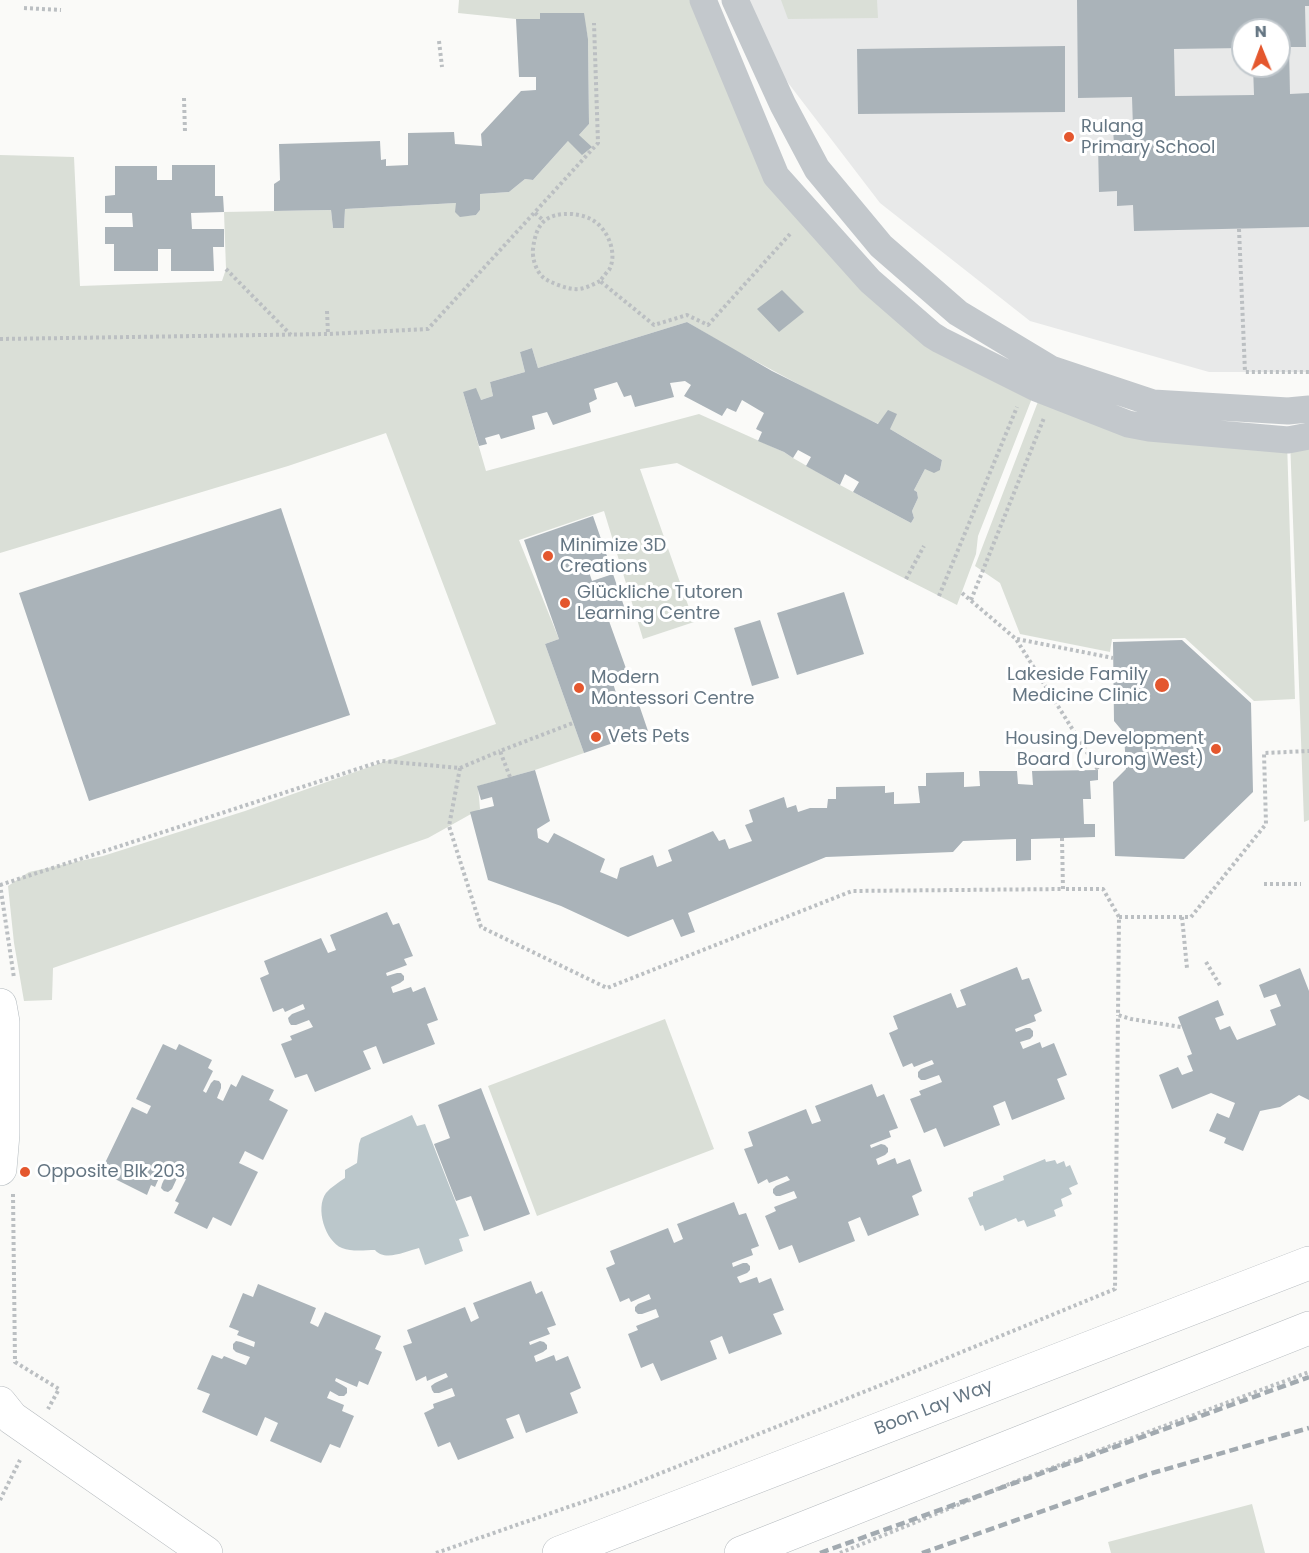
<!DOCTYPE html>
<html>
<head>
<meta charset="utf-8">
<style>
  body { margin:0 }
  #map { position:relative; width:1309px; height:1553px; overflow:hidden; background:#fafaf8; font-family:Poppins,sans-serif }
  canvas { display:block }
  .north { position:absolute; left:1231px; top:18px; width:60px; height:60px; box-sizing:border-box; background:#fff; border:2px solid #c1c8cd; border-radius:50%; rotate:359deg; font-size:16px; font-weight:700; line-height:24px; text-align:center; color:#657683 }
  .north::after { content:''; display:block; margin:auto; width:21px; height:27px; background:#e4572e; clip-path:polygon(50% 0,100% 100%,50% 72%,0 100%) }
</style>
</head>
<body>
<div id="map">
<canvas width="1309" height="1553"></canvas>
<div class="north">N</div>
</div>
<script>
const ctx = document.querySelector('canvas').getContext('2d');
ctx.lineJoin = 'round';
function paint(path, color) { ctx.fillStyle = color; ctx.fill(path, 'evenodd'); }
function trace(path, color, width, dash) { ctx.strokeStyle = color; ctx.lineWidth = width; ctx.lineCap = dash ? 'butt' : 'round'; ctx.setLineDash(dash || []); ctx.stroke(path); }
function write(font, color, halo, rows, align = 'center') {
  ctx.font = font + ' Poppins,sans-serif'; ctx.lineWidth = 6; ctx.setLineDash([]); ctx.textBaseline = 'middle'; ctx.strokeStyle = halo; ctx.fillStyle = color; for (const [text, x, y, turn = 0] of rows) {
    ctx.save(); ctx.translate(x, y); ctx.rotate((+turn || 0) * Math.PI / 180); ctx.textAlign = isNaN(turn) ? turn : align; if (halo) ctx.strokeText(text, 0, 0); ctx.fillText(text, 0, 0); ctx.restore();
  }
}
const built = new Path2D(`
  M748 0H1309V372H1209L1030 321 880 203 779 71ZM1243 30H1279V66H1243Z`);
const green = new Path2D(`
  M459 0H701L776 176 940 340 1036 388 978 536 976 554 957 605 677 463 640 469 694 622 643 639 604 511 519 540 559 639 545 644 584 753 535 770 478 786 480 809 428 838 53 968 52 1000 24 1001 14 943 8 886 29 872 103 856 245 811 386 761 496 724 386 433 288 466 0 553V155L74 157 80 286 222 281 226 269 224 212 331 210 333 228 344 227 345 209 456 203 460 216 476 215 480 210V194L509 192 525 179 533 180 568 141 579 135 589 124 588 39 583 13H541L540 19H516L458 13ZM687 322 729 347 843 408 890 429 942 460 940 470 925 469 914 490 917 492 918 498 912 511 914 518 911 523 840 485 793 458 784 452 699 414 486 471 463 392 481 400 493 396 490 382 525 372 520 352 532 348 538 368Z
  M781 0H877L878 18 788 19Z
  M1039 399 1287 441 1295 699 1254 701 1185 638 1112 639 1110 652 1020 634 1000 583 975 566Z
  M1309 437V820L1304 822 1290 439Z
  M665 1019 714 1149 537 1216 488 1086Z
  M1252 1504 1265 1553H1111L1108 1542Z`);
const water = new Path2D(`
  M412 1115 417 1126 425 1124 469 1236 459 1239 463 1251 425 1265 419 1248C406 1251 385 1262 375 1250 365 1250 352 1252 342 1248 325 1241 315 1208 326 1193 331 1187 338 1183 345 1178V1170L357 1163 359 1144 361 1138Z
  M1045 1159 1046 1162 1055 1160 1057 1164 1064 1161 1066 1167 1070 1165 1078 1184 1069 1188 1072 1194 1061 1199 1063 1206 1054 1210 1056 1216 1027 1227 1024 1220 1018 1222 1016 1218 985 1231 983 1225 980 1226 968 1198 973 1196V1192L1004 1180 1003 1176Z`);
const building = new Path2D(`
  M1077 0H1309V6H1305L1306 47H1289L1290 94 1309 93V227L1134 231 1133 205 1117 206V191L1099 192 1098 144H1114L1113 129 1133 128 1132 97 1078 98ZM1243 30H1279V66H1253L1254 95 1175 96 1174 49 1243 48Z
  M540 13H584L588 39 589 124 579 135 592 147 582 155 568 141 533 180 525 179 509 192 480 194V210L476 215 460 217 455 212 456 203 345 209 344 228H333L331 210 274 211V184L280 180 279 144 380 141 381 160 386 159V166L408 165V133L454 132 455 144 482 146 481 134 521 91 536 90V77H519L516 19H540Z
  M1065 46V112L858 114 857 49Z
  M172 165H215V196H223L224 212 191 213 192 229H224V247H213L214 271H171V249H158V271H114V244H105V227H133L132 213H105V196L115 195V166H157V180H172Z
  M782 290 804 312 779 332 757 309Z
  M687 322 772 371 878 424 888 410 897 414 890 429 942 460 940 470 934 473 925 469 914 490 917 492 918 498 912 511 914 518 911 523 853 492 859 482 845 474 840 485 806 466 811 457 798 450 793 458 784 452 758 441 762 432 756 429 764 413 742 400 736 412 727 408 722 416 684 396 691 385 685 381 670 383 674 397 635 407 631 395 624 397 617 382 594 389 597 399 589 403 591 412 553 425 547 412 532 416 535 429 501 439 499 434 485 438 487 444 479 446 463 392 476 388 481 400 493 396 490 382 525 372 520 352 532 348 538 368Z
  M281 508 350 715 89 801 19 593Z
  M593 516 608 559 587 566 592 581 613 574 627 615 609 621 628 674 612 680 617 696 634 690 648 731 584 753 545 644 559 639 524 540Z
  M844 592 864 654 797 675 777 613Z
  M760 620 779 678 752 686 734 628Z
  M1182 640 1251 703 1253 792 1184 859 1115 856 1113 782 1126 769 1124 733 1114 721 1113 642Z
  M535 770 550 821 537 829 538 838 548 843 554 833 605 859 600 872 617 879 620 868 653 855 657 867 672 861 668 850 713 831 719 841 725 839 729 849 752 841 745 825 753 822 749 810 784 797 787 808 796 805 798 812 810 808H827L828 799H836V787L885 786V793L894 792V804L920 803 918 786H926V773L964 772V787L980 786 979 771H1017L1018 784 1033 785 1032 771 1098 770V780L1090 781 1091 799H1083L1084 824H1095V837L1031 839V860L1016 861V839L963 841 953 852 826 857 688 913 695 932 681 937 673 919 628 937 561 906 488 880 470 812 494 806 492 797 481 800 477 786Z
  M387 912 393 925 399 923 413 956 404 959 407 965 386 973 387 976 397 973H401L404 976V980L400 983 391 987 393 993 411 987 413 992 425 987 438 1020 427 1024 435 1044 383 1064 376 1046 363 1051 371 1069 315 1092 307 1074 295 1078 281 1044 292 1040 290 1036 313 1027 309 1020 296 1025H291L289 1022 288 1018 292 1014 305 1009 303 1004 285 1012 283 1008 273 1012 260 978 269 974 264 961 321 938 328 953 336 950 330 935Z
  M1017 967 1022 980 1029 978 1042 1011 1034 1015 1036 1021 1015 1029 1016 1032 1026 1028H1030L1033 1031V1036L1030 1039 1020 1042 1023 1049 1040 1042 1042 1048 1054 1043 1067 1075 1057 1079 1065 1099 1012 1120 1005 1101 993 1106 1000 1125 944 1147 936 1128 924 1133 910 1099 921 1095 919 1091 942 1082 939 1075 925 1080H921L918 1077V1072L921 1069 934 1064 932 1060 914 1067 912 1063 903 1067 889 1033 898 1029 893 1016 951 993 957 1008 966 1005 960 990Z
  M1300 968 1309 991V1100L1299 1095 1280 1107 1260 1111 1243 1151 1224 1143 1226 1138 1209 1131 1217 1113 1229 1118 1235 1103 1211 1093 1172 1109 1159 1075 1178 1067 1182 1075 1193 1071 1187 1056 1192 1054 1178 1017 1218 1000 1224 1015 1215 1018 1220 1030 1230 1026 1237 1040 1276 1025 1270 1010 1281 1006 1276 994 1264 998 1259 985Z
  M163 1044 176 1050 179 1044 212 1060 208 1068 213 1071 203 1091 206 1093 211 1083 214 1080 219 1081 221 1084V1088L217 1098 223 1101 231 1084 236 1087 242 1075 274 1090 269 1100 288 1110 263 1160 245 1151 239 1163 258 1172 231 1226 213 1217 207 1229 174 1213 179 1203 175 1201 186 1179 178 1176 172 1189 168 1192 164 1191 161 1188 162 1184 168 1171 163 1169 155 1187 151 1185 147 1195 113 1178 118 1170 105 1163 132 1107 147 1114 151 1106 136 1099Z
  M872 1084 877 1097 884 1094 898 1128 889 1131 891 1137 870 1145 871 1148 881 1144 885 1145 888 1148V1152L885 1155 876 1159 878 1165 895 1158 897 1164 910 1159 922 1191 912 1196 919 1215 868 1236 860 1217 848 1222 855 1241 799 1263 792 1245 779 1250 765 1216 776 1211 774 1207 797 1198 794 1191 780 1196H776L773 1193V1189L776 1186 790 1180 787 1176 769 1183 767 1179 758 1184 744 1149 753 1146 748 1132 806 1109 812 1124 821 1121 815 1106Z
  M481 1088 530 1214 484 1231 471 1196 456 1201 434 1144 450 1138 438 1105Z
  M734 1202 739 1215 746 1213 759 1246 751 1249 753 1255 732 1263 733 1267 743 1263H747L750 1266V1270L747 1273 737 1277 740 1283 757 1277 759 1283 771 1278 784 1310 773 1314 782 1334 729 1354 722 1336 710 1341 717 1359 661 1381 653 1363 641 1368 628 1334 638 1330 636 1326 659 1317 656 1309 642 1314H638L635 1311V1307L638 1304 651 1299 649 1294 631 1302 629 1298 620 1302 606 1268 615 1264 610 1251 668 1228 674 1243 683 1239 677 1224Z
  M531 1281 536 1294 542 1291 556 1325 547 1328 550 1334 529 1342 530 1345 540 1341 544 1342 547 1345V1349L543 1352 534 1356 536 1362 554 1355 556 1361 568 1356 581 1388 570 1393 578 1413 526 1433 519 1414 506 1419 514 1438 458 1460 450 1442 438 1447 424 1413 434 1408 433 1404 455 1396 452 1388 439 1393H434L432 1390 431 1386 435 1383 448 1377 446 1373 427 1381 426 1376 416 1381 403 1346 412 1343 407 1330 465 1307 471 1322 479 1318 473 1303Z
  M258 1284 316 1308 310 1323 318 1327 325 1312 381 1336 375 1349 382 1352 368 1385 359 1381 357 1387 336 1378 335 1381 344 1386 347 1388V1393L344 1396H339L330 1391 327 1398 344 1405 342 1411 354 1416 340 1448 330 1444 321 1463 270 1441 278 1423 265 1417 257 1436 202 1412 210 1394 197 1389 212 1355 222 1359 224 1356 246 1365 250 1357 236 1352 233 1349V1344L236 1341 241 1342 254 1347 255 1342 237 1335 239 1331 229 1327 243 1293 253 1297Z`);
const path = new Path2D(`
  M24 8 61 10
  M439 41 442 67
  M184 98 185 132
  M535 213 544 221
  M1239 229 1245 372H1309
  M226 269 291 335
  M600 281C592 285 583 290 574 289 567 289 549 282 544 278 536 272 532 258 533 249 536 223 546 213 572 214 579 215 587 216 594 221 608 230 618 254 609 270 606 273 603 277 600 281L654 325 687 315 708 325 790 234
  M327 311 328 334
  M0 339 328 334 428 329 598 143 594 23
  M906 579 924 546
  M962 593 1016 639 1098 770
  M939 596 1017 407
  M971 600 1044 418
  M1017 639 1113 658
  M460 768 449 826 481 927 607 988 852 891 1063 889
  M510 777 500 751 573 723
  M1062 838 1063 889H1103L1119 917 1118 1015 1131 1019 1181 1027
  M0 884 14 978
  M1264 884H1301
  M0 885 382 761 460 768 500 751
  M1119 917H1191L1266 824 1264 753 1309 751
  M1182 917 1187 968
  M1206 962 1221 987
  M13 1194 15 1362 59 1389 48 1409
  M0 1500 20 1460
  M436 1553 626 1487 896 1379 1115 1289 1118 1015
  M840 1553 1014 1482 1309 1372`);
const minor = new Path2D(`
  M703 0 776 176 870 281 932 335 940 340 1036 388 1128 424 1149 428 1288 440 1309 436
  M735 0 783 105 817 169 881 246 958 313 1051 369 1153 403 1288 411 1309 409`);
const secondary = new Path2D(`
  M0 1005 3 1022V1134L0 1169`);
const primary = new Path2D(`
  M0 1403 12 1418 206 1553
  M559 1553 1309 1263
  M741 1553 1309 1328`);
const rail = new Path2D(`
  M820 1553 1309 1377
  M922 1553 1149 1474 1309 1428`);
const markers = [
  [1069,137,6,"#e4572e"],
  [548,556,6,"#e4572e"],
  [565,603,6,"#e4572e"],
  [1162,685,8,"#e4572e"],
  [579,688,6,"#e4572e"],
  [596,737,6,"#e4572e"],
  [1216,749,6,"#e4572e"],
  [25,1172,6,"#e4572e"]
];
const poiNames = [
  ["Rulang",1081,127],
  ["Primary School",1081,148],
  ["Minimize 3D",560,546],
  ["Creations",560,567],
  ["Glückliche Tutoren",577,593],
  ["Learning Centre",577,614],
  ["Lakeside Family",1148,675,"right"],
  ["Medicine Clinic",1148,696,"right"],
  ["Modern",591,678],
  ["Montessori Centre",591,699],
  ["Vets Pets",608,737],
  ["Housing Development",1204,739,"right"],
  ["Board (Jurong West)",1204,760,"right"],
  ["Opposite Blk 203",37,1172]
];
const streetNames = [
  ["Boon Lay Way",934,1408,-21]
];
paint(built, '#e8e9e9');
paint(green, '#dadfd7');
paint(water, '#bbc7cb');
paint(building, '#aab3b9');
trace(secondary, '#b3babf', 34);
trace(primary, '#b5babe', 34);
trace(path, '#bbbfc2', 4, [3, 3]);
trace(minor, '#c3c8cc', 27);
trace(secondary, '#fff', 33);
trace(primary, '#fff', 33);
trace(rail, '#a2aab0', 4.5, [9, 4.5]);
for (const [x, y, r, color] of markers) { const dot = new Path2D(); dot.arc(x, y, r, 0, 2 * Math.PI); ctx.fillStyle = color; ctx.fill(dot); trace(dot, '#fff', 2); }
write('18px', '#657683', '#fff', poiNames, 'left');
write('18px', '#657683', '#fff', streetNames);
</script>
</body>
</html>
